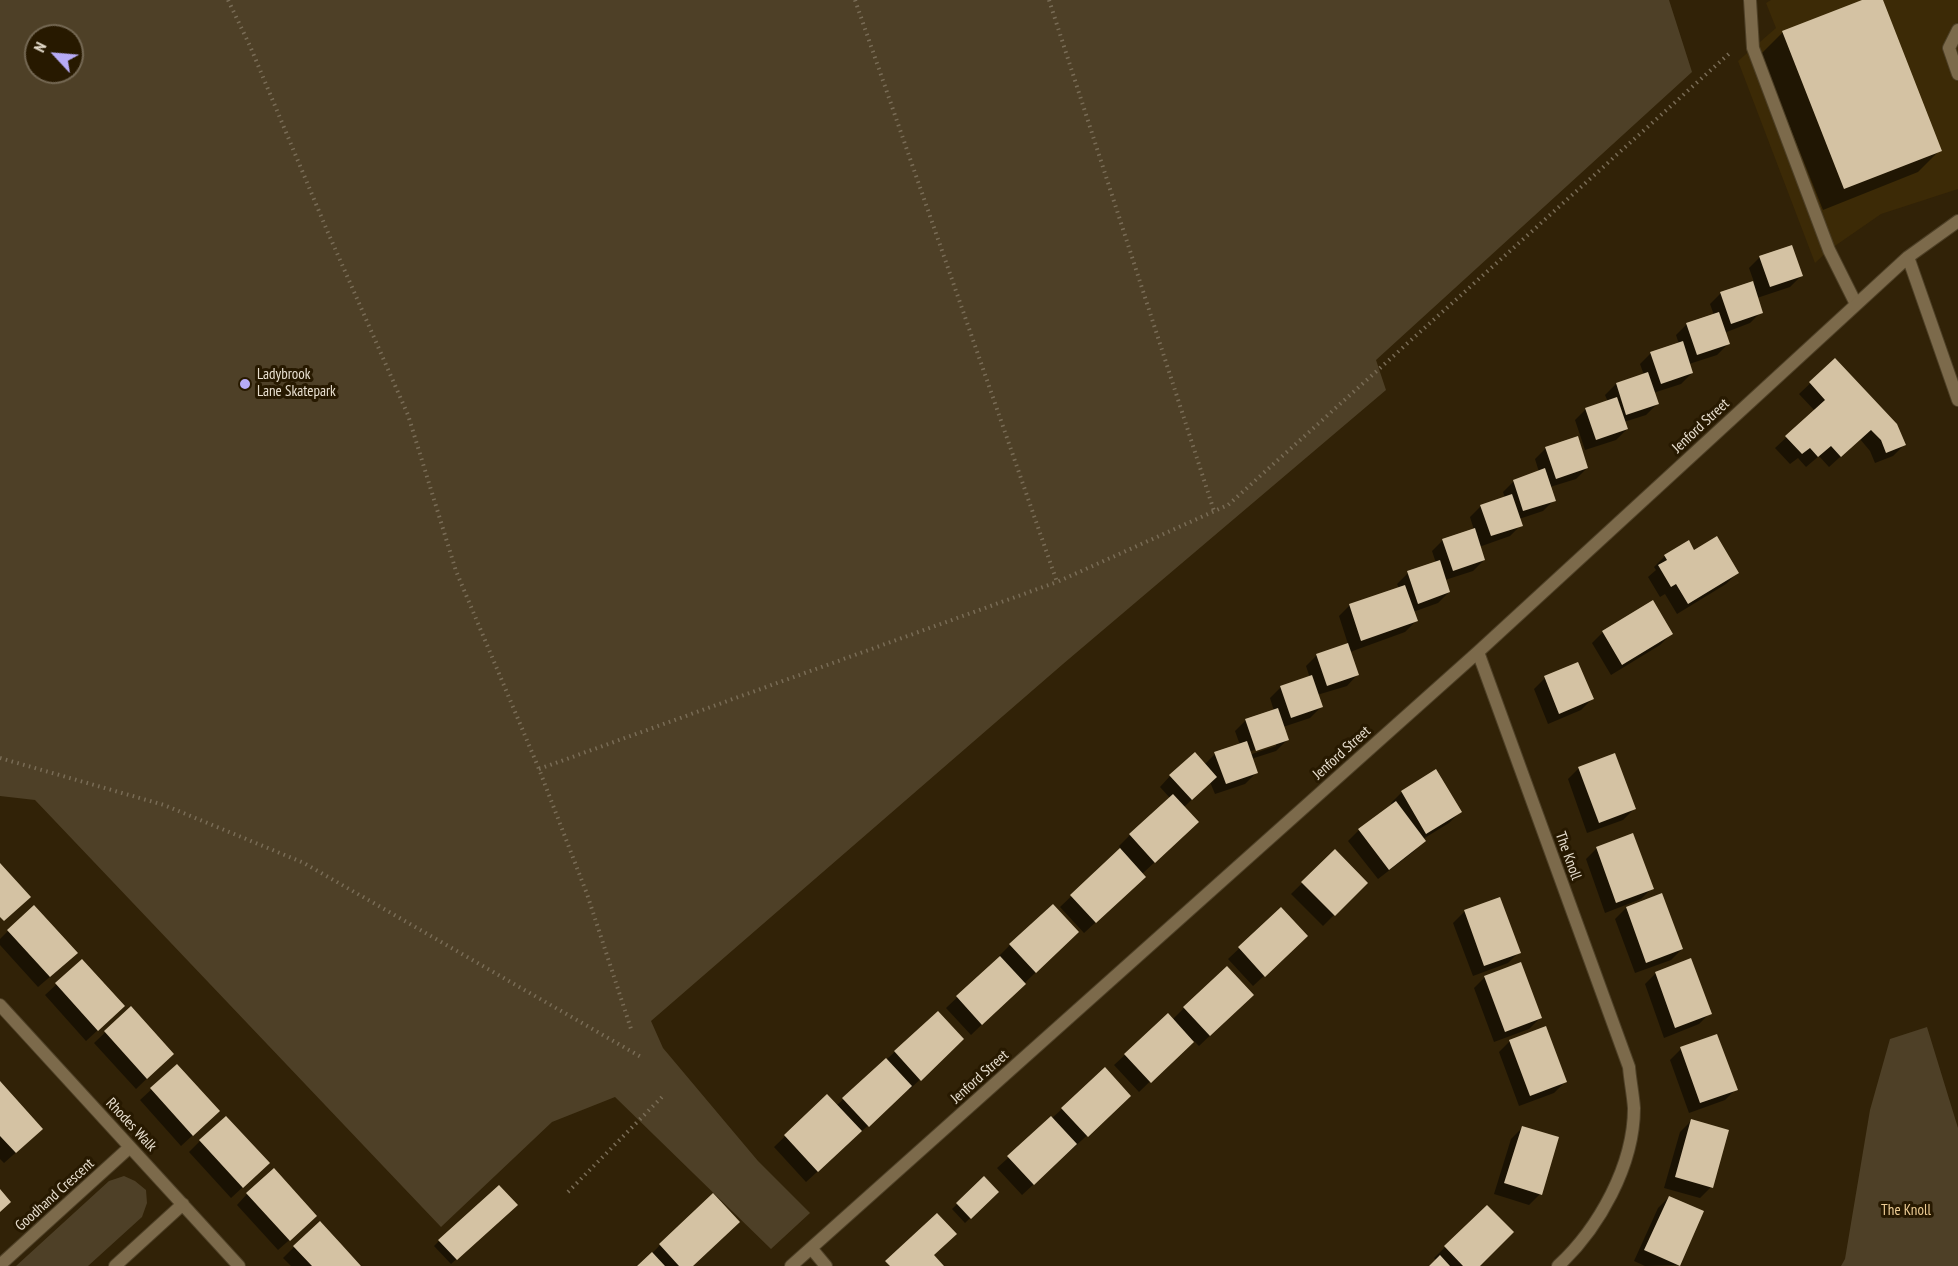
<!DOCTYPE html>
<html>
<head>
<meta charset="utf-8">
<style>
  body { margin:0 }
  #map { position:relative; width:1958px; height:1266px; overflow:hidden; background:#312207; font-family:"PT Sans Narrow",sans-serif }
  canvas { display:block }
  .north { position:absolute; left:24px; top:24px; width:60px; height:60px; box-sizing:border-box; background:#271900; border:2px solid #746853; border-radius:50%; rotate:296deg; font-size:16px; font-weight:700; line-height:24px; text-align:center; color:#e8dfcf }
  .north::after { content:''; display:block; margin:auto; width:21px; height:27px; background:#b7abf7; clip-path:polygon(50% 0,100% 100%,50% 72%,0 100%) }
</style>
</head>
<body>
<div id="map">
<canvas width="1958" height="1266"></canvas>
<div class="north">N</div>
</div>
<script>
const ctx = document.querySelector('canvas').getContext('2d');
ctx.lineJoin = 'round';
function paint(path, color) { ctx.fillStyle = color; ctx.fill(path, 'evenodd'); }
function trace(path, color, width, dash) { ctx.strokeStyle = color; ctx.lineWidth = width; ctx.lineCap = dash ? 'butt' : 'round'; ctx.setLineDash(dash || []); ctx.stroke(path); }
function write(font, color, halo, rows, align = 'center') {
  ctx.font = font + ' "PT Sans Narrow",sans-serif'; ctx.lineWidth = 6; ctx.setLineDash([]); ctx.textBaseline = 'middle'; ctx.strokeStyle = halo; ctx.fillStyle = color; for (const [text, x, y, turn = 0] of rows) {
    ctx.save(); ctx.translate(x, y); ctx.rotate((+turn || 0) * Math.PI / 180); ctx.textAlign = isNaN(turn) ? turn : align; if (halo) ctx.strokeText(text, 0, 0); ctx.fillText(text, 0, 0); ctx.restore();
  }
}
const built = new Path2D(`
  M1771 0H1958V189L1881 214 1829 250 1815 263 1738 61 1776 28 1766 3Z`);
const green = new Path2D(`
  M0 0H1669L1692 72 1376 360 1386 390 1063 664 651 1021 663 1048 758 1161 810 1213 771 1249 615 1097 552 1122 441 1227 35 800 0 796ZM36 36H72V72H36Z
  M1927 1027 1958 1128V1266H1841L1845 1259 1870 1110 1890 1039Z
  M124 1176 135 1181 146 1190 147 1203 142 1217 88 1266H16L109 1181Z`);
const shadow = new Path2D(`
  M1866 0H1881L1940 150 1918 172 1823 210 1761 54 1783 32Z
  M1760 257 1801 276 1790 287 1757 298 1761 312 1750 323 1724 333 1728 344 1717 355 1689 364 1692 373 1681 384 1653 393 1657 404 1646 415 1624 422 1627 429 1616 440 1585 450 1575 420 1586 409 1608 402 1605 395 1616 384 1644 375 1640 364 1651 353 1679 344 1676 335 1687 324 1714 315 1710 304 1721 293 1754 282 1749 268Z
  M1835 360 1904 445 1893 456 1875 463 1870 451 1860 439 1829 467 1819 456 1806 467 1798 458 1790 464 1775 448 1815 411 1799 394Z
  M1546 448 1587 468 1576 479 1550 487 1554 500 1543 511 1519 519 1521 525 1510 536 1479 547 1484 560 1473 571 1445 580 1449 592 1438 603 1413 612 1416 621 1405 632 1350 652 1358 674 1347 686 1317 695 1321 707 1310 718 1283 727 1287 740 1276 751 1251 759 1256 773 1245 784 1215 794 1210 782 1183 808 1186 833 1142 874 1134 887 1084 933 1060 907 1121 849 1119 846 1130 835 1170 798 1160 787 1170 776 1204 765 1215 754 1240 745 1235 731 1246 720 1274 711 1270 698 1281 687 1310 678 1306 666 1317 655 1348 644 1339 616 1350 605 1399 588 1397 584 1408 573 1436 563 1432 551 1443 540 1474 530 1470 517 1481 506 1505 498 1503 492 1514 481 1539 472 1535 459ZM1276 743V746L1249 755 1248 752Z
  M1694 552 1737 573 1726 584 1677 614 1665 594 1660 597 1648 577 1656 570 1654 567 1665 556Z
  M1603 632 1671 634 1660 645 1611 675 1592 643Z
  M1545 678 1592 699 1581 710 1548 724 1534 689Z
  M1579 768 1634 809 1623 820 1587 833 1568 779Z
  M1402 792 1460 812 1449 823 1423 839 1424 841 1413 852 1378 879 1348 841 1359 830 1392 805 1391 803Z
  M1597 848 1652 888 1641 899 1605 913 1586 859Z
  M1335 851 1366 883 1323 926 1291 894Z
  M1499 899 1519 952 1508 963 1473 976 1453 923 1464 912Z
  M1626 908 1682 949 1671 960 1635 973 1615 919Z
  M1281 909 1295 947 1253 986 1228 959Z
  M8 931 65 964 38 987 0 945V939Z
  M1066 943 971 1035 946 1008 1000 957 999 956 1010 945Z
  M82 961 112 1017 86 1041 45 995Z
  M1656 973 1710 1013 1699 1024 1664 1038 1645 984Z
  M1485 977 1540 1018 1529 1029 1494 1042 1474 988Z
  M1241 1006 1199 1046 1193 1040 1139 1092 1114 1065 1125 1055 1172 1020 1184 1008Z
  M131 1008 161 1065 136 1089 94 1043Z
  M937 1013 962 1039 909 1090 908 1089 806 1182 774 1147 827 1096 836 1106Z
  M1510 1041 1565 1082 1554 1093 1519 1106 1499 1052Z
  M1681 1049 1736 1089 1725 1100 1689 1113 1670 1060Z
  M177 1066 207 1122 181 1146 140 1100Z
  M0 1083 30 1140 4 1163 0 1159Z
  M1118 1107 1022 1195 997 1168 1062 1109Z
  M1691 1121 1711 1187 1700 1198 1664 1188 1680 1132Z
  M1522 1128 1540 1194 1529 1205 1494 1194 1511 1139Z
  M200 1141 257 1174 231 1198 189 1152Z
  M984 1178 997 1192 965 1223 952 1209Z
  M247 1194 304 1227 278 1250 237 1205Z
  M713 1196 691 1266H640L660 1245Z
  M1669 1197 1679 1265 1645 1266 1634 1261 1658 1208Z
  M1486 1207 1478 1266H1430L1436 1260 1434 1258Z
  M511 1210 451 1264 434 1246 439 1241Z
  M294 1247 359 1266H291L283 1258Z`);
const building = new Path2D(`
  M1862 0H1883L1942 151 1844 189 1782 31Z
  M1792 245 1803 276 1770 287 1759 256Z
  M1753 281 1763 313 1731 324 1720 292Z
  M1719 312 1730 344 1697 355 1686 323Z
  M1683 341 1693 373 1661 384 1650 352Z
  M1835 358 1897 424 1906 445 1886 453 1881 440 1871 430 1841 457 1831 446 1818 457 1810 448 1802 454 1785 436 1825 400 1809 382Z
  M1648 372 1659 404 1626 415 1616 383Z
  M1617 397 1628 429 1596 440 1585 408Z
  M1578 436 1588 468 1556 479 1545 447Z
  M1545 468 1556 501 1523 511 1513 480Z
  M1512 494 1523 526 1491 536 1480 505Z
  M1475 528 1485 560 1453 571 1442 539Z
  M1717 536 1739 573 1688 604 1676 584 1671 587 1658 565 1667 560 1664 555 1689 540 1694 550Z
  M1440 560 1450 592 1418 604 1407 571Z
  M1405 585 1418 621 1361 641 1349 604Z
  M1653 600 1673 634 1622 665 1602 631Z
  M1348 643 1359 675 1327 686 1316 654Z
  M1578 662 1594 699 1559 714 1544 676Z
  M1312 675 1323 707 1291 718 1280 686Z
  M1278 708 1289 740 1256 751 1245 719Z
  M1247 741 1258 773 1226 784 1214 752Z
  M1195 752 1217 777 1192 800 1169 775Z
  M1615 753 1636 809 1599 823 1578 767Z
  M1436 769 1462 812 1426 834 1401 791Z
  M1173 794 1199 822 1155 863 1129 834Z
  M1396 801 1426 841 1389 870 1358 829Z
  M1633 833 1654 889 1616 903 1596 847Z
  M1120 848 1146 877 1096 923 1070 895Z
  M1335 849 1368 883 1335 916 1301 882Z
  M0 863 31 897 4 921 0 917Z
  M1662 893 1683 949 1646 963 1626 907Z
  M1500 897 1521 953 1484 966 1464 910Z
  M1053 904 1079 932 1036 973 1009 944Z
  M34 905 78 953 50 977 7 930Z
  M1281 907 1308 936 1265 977 1238 947Z
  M1000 956 1026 984 982 1025 956 996Z
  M1691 958 1712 1014 1675 1028 1655 972Z
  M82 959 125 1006 98 1031 55 983Z
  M1521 962 1542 1018 1505 1032 1484 976Z
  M1227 966 1254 995 1210 1036 1183 1007Z
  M131 1006 174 1054 147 1079 104 1031Z
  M938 1011 964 1039 921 1081 894 1051Z
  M1168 1013 1194 1042 1151 1083 1124 1054Z
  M1546 1026 1567 1082 1530 1096 1509 1040Z
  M1717 1034 1738 1090 1700 1103 1680 1047Z
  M886 1058 912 1086 869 1127 842 1098Z
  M177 1064 220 1111 193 1136 150 1088Z
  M1105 1067 1131 1096 1088 1137 1061 1108Z
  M0 1081 43 1129 16 1153 0 1136Z
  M827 1094 862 1131 818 1172 784 1135Z
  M226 1116 270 1163 243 1188 199 1140Z
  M1051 1116 1077 1144 1034 1185 1007 1156Z
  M1691 1119 1729 1130 1713 1188 1675 1177Z
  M1522 1126 1559 1137 1542 1195 1504 1183Z
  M274 1168 317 1216 290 1241 246 1193Z
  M984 1176 999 1192 971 1219 956 1203Z
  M499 1185 518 1205 457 1260 438 1240Z
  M0 1189 11 1202 0 1212Z
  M713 1193 740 1222 693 1266H679L659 1244Z
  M1669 1196 1704 1211 1680 1266 1644 1250Z
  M1487 1205 1514 1232 1480 1266H1463L1444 1246Z
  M937 1213 957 1234 934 1255 944 1266H890L885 1261Z
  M320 1221 342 1245 361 1266H312L293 1246Z
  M652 1252 665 1266H637Z
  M1440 1255 1450 1266H1429Z`);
const path = new Path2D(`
  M228 0 250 46 326 228 408 415 456 571 539 769 587 894 632 1032
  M855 0 1057 582 1228 505 1732 51
  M1049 0 1214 511
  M0 758 164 805 304 863 641 1057
  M539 769 1057 582
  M568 1192 662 1097`);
const lane = new Path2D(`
  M1750 0 1753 48 1829 250 1856 304
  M1958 30 1949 48 1958 74`);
const street = new Path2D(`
  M1908 257 1958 400
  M1478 652 1629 1067C1630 1080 1633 1094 1634 1108 1634 1165 1599 1228 1558 1266
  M0 1005 239 1266
  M811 1248 826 1266
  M0 1265 130 1147
  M115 1266 183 1204
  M791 1266 1478 652 1908 257 1958 221`);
const markers = [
  [245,384,6,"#b7abf7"]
];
const poiNames = [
  ["Ladybrook",257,375],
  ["Lane Skatepark",257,392]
];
const streetNames = [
  ["Jenford Street",1701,426,-43],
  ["Jenford Street",1342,753,-42],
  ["The Knoll",1568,856,70],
  ["Jenford Street",980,1077,-42],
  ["Rhodes Walk",131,1125,47],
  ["Goodhand Crescent",55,1195,-42]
];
const parkNames = [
  ["The Knoll",1906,1211]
];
paint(built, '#3c2a06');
paint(green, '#4e4027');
paint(shadow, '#0007');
paint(building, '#d4c2a3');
trace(lane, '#4e4027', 14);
trace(street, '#4e4027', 14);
trace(path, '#796c56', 4, [1.5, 4.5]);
trace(lane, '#7c6a4b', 12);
trace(street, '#7c6a4b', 12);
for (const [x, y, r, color] of markers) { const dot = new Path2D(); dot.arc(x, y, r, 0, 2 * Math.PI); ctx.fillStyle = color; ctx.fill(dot); trace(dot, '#271900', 2); }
write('15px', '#e8dfcf', '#271900', poiNames, 'left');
write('15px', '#e8dfcf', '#271900', streetNames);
write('15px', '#eecd94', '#271900', parkNames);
</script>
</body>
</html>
